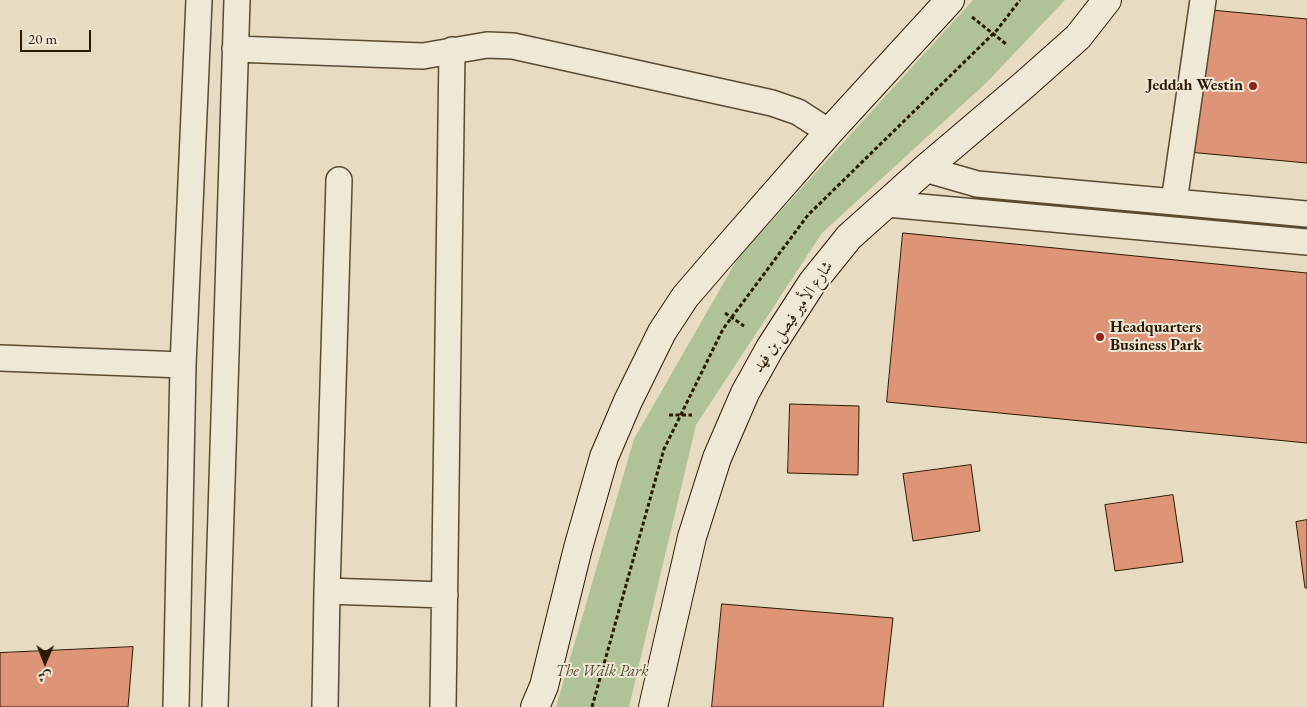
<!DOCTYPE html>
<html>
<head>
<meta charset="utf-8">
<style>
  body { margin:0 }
  #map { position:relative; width:1307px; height:707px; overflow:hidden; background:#e7dcc2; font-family:"EB Garamond",Amiri,serif }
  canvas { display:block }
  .north { position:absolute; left:20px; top:637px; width:50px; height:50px; -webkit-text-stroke:4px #efe8d7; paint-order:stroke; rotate:181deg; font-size:14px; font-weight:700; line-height:20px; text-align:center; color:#2b1901 }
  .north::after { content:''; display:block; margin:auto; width:18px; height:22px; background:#2b1901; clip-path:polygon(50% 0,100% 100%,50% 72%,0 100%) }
  .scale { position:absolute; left:20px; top:30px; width:71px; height:22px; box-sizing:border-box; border:2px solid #2b1901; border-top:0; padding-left:6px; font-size:15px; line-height:18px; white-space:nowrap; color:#2b1901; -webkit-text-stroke:4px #efe8d7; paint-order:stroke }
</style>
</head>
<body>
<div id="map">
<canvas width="1307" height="707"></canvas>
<div class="north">ش</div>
<div class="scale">20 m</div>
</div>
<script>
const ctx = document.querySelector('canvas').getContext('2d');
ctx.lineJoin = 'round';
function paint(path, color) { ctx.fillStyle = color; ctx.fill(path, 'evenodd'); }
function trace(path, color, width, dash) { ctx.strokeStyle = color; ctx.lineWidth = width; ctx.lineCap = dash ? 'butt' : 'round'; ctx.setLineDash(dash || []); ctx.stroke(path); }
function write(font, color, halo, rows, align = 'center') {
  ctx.font = font + ' "EB Garamond",Amiri,serif'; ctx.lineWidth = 4; ctx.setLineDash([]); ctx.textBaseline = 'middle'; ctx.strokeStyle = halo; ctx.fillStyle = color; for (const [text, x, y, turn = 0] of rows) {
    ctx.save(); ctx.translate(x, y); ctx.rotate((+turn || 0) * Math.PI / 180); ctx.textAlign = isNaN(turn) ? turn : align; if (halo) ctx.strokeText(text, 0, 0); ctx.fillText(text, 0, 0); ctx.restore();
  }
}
const green = new Path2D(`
  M973 0H1065L986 83 822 233 696 425 629 707H556L634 439 738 258Z`);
const building = new Path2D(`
  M1211 10 1307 19V163L1188 152Z
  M903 233 1307 273V443L887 402Z
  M790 404 859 406 858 475 788 473Z
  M971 465 980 531 913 541 903 474Z
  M1173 495 1183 562 1115 571 1105 505Z
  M1307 520V588H1305L1296 522Z
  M722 604 893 618 883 707H712Z
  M133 647 128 707H0V653Z`);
const path = new Path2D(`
  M972 17 1006 44
  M725 313 744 326
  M669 415H692
  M592 707 664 449 723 329 808 215 997 30 1020 0`);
const minor = new Path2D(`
  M235 49 423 56 487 45 513 46 772 103 798 112 829 132
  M925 169 977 184 1307 214
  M339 180 327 591 445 595
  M1174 202 1203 0
  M887 204 1307 242
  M0 358 183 365
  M176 707 183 365 199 0
  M215 707 237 0
  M325 707 327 591
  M443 707 452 50`);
const secondary = new Path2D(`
  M535 707 544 686 578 548 604 457 628 401 662 332 685 297 716 261 829 132 950 0
  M653 707 692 537 717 458 745 393 770 348 812 283 849 237 925 169 1024 85 1078 37 1107 0`);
const markers = [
  [1253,86,5,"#8f2418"],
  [1100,337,5,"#8f2418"]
];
const poiNames = [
  ["Jeddah Westin",1243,86],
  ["Headquarters",1110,328,"left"],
  ["Business Park",1110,346,"left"]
];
const streetNames = [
  ["شارع الأمير فيصل بن فهد",793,317,-56]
];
const parkNames = [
  ["The Walk Park",602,672]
];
paint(green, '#b0c297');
paint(building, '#de9577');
trace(building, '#2b1901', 1);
trace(minor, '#5a4a31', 28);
trace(secondary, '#2b1901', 30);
trace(path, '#2b1901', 3, [4, 2.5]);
trace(minor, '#efe8d7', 25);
trace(secondary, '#efe8d7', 28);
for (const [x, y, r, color] of markers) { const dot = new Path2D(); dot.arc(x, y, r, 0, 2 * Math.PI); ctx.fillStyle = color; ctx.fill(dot); trace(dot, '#efe8d7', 2); }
write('bold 16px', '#2b1901', '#efe8d7', poiNames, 'right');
write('16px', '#2b1901', '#efe8d7', streetNames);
write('italic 16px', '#534c2e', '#efe8d7', parkNames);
</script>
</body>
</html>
